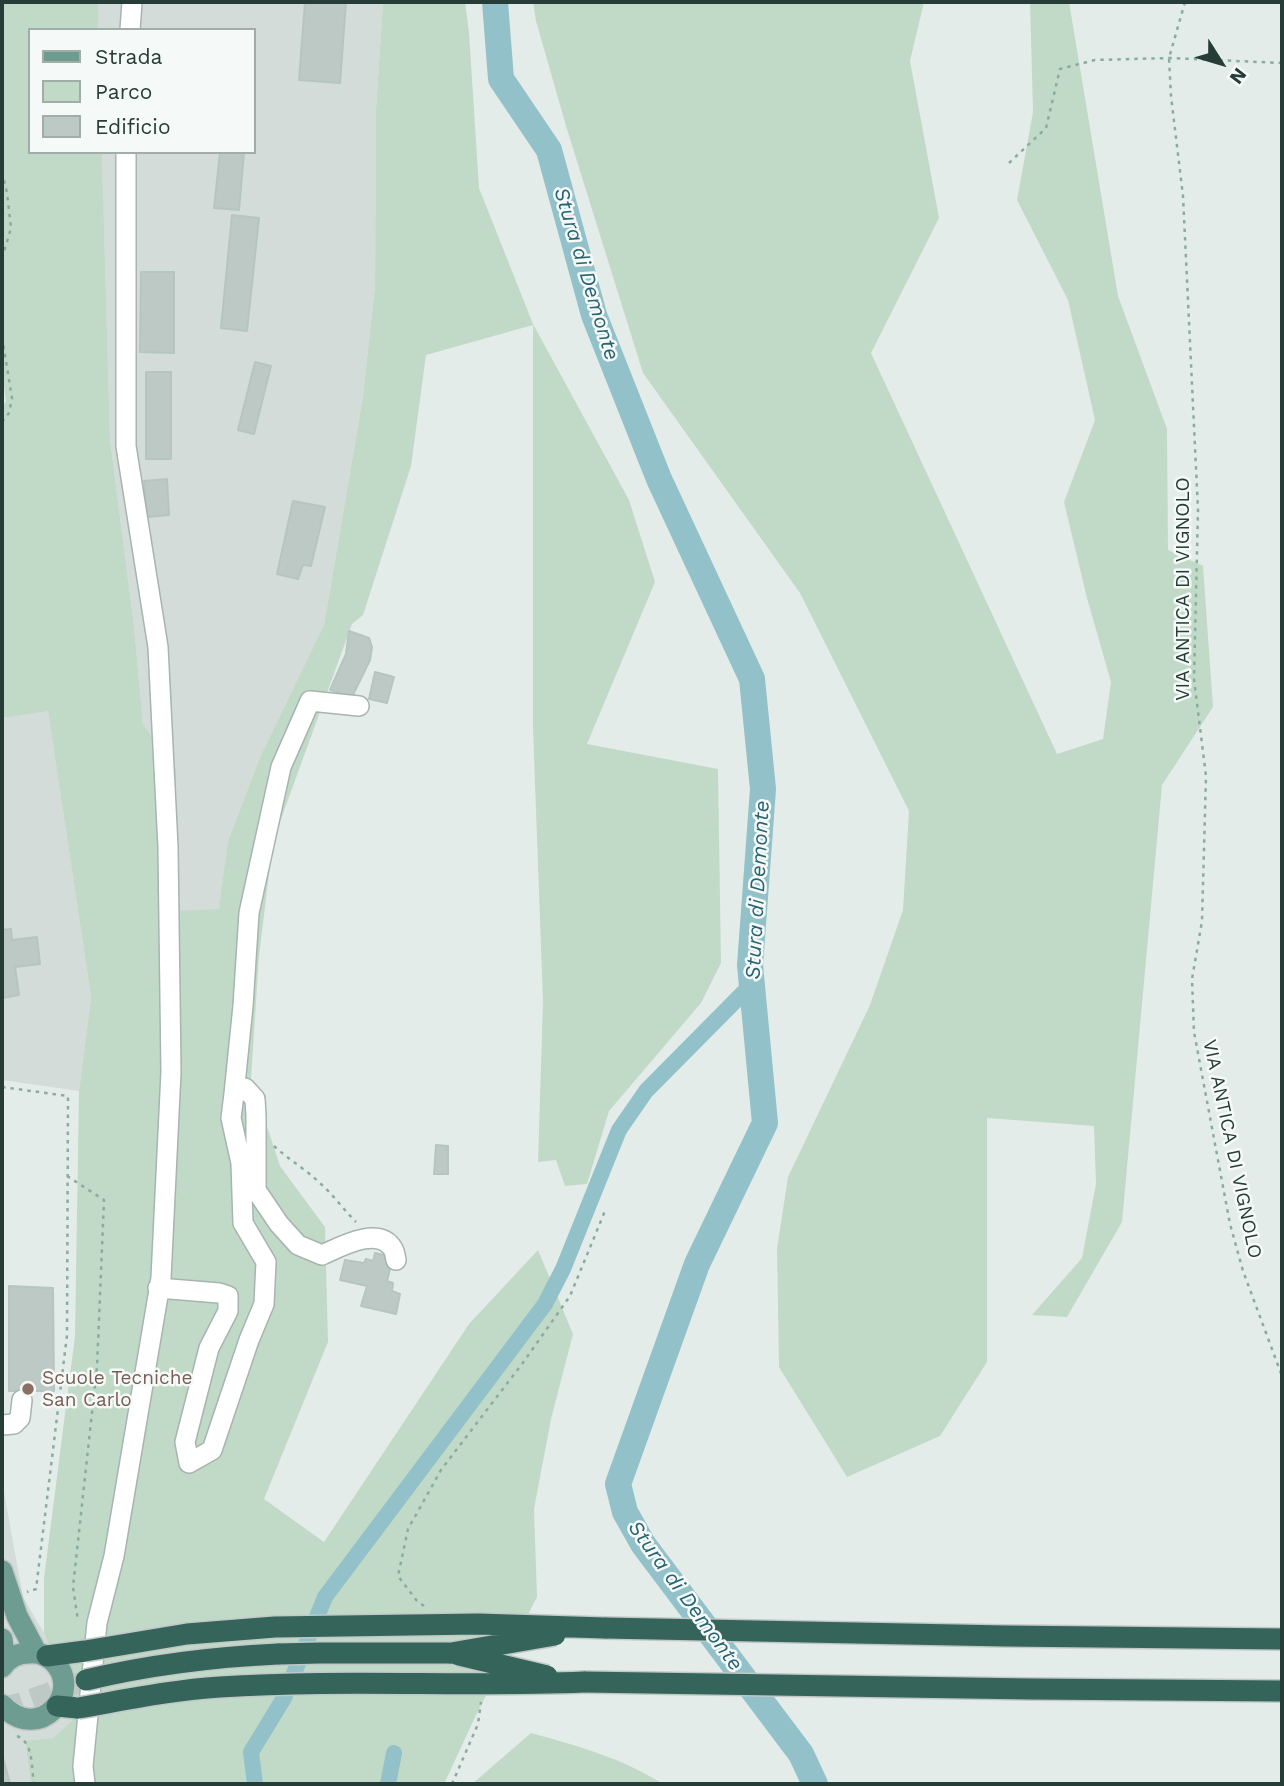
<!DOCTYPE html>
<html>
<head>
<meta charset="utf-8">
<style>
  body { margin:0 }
  #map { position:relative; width:1284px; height:1786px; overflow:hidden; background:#e4ece9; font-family:"Work Sans",sans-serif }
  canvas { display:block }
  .frame { position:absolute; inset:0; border:4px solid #263c36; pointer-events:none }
  .legend { position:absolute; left:28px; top:28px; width:228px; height:126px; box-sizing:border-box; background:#f5f9f7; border:2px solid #a2adaa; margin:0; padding:9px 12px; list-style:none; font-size:21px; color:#263c36 }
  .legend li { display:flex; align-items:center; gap:14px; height:35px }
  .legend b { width:35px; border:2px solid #a2adaa }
  .north { position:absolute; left:1186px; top:28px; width:70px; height:70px; -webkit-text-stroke:5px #f5f9f7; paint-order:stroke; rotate:127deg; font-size:19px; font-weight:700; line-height:28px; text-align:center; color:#263c36 }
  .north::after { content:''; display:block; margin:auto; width:24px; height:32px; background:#263c36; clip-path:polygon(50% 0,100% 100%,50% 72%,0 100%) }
</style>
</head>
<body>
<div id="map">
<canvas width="1284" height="1786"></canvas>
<div class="frame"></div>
<ul class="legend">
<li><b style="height:9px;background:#6e9c91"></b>Strada</li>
<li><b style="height:19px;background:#c0dac7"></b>Parco</li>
<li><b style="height:19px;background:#bdc9c5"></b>Edificio</li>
</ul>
<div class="north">N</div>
</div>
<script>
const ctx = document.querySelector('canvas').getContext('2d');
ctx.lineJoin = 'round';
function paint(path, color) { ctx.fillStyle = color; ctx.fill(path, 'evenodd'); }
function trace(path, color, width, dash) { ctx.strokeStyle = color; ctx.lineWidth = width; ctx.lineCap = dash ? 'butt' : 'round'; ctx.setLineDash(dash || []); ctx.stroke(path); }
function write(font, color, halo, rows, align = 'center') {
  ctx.font = font + ' "Work Sans",sans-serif'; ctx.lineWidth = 5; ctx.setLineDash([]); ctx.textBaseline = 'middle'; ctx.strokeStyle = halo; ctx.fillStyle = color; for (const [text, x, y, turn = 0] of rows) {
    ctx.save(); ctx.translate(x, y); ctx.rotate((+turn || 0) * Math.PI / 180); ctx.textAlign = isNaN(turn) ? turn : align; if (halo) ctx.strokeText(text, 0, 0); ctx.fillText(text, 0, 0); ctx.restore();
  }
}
const built = new Path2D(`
  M98 2H383L376 109 375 286 363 396 324 625 260 757 228 841 220 909 176 912V771L143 724 134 626 110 439 102 152H254V30H98Z
  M48 710 91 997 79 1091 2 1080V718Z
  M2 1481 23 1597 44 1633 77 1716 53 1738 25 1742 31 1784H2Z`);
const green = new Path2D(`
  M2 2H98V30H30V152H102L110 439 134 626 143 724 176 770V911L219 909 228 841 260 757 324 625 363 396 375 286 376 109 383 2H465L469 33 479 188 533 324 629 500 655 582 587 744 718 769 721 963 701 1003 609 1111 587 1184 565 1186 556 1160 538 1162 543 1001 533 729V325L426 355 411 466 363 615 352 624 273 841 259 956 251 1078 280 1166 325 1227 328 1342 264 1499 324 1542 469 1324 538 1250 573 1334 551 1419 534 1509 537 1597 476 1715 444 1784H31L25 1741 53 1738 77 1716 44 1633V1578L75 1336 79 1091 91 997 48 711 2 718V408L6 401 2 373Z
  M533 2H924L910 61 939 218 871 353 1057 754 1103 739 1111 682 1087 598 1064 502 1095 420 1068 300 1017 200 1033 112 1030 2H1069L1118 296 1167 429 1168 550 1203 566 1213 707 1162 785 1122 1222 1067 1317 1032 1315 1082 1258 1096 1184 1094 1126 987 1118V1362L940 1436 847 1477 779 1367 777 1249 788 1177 870 1005 903 910 909 811 800 593 643 373 566 126 536 21Z
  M531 1733C578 1746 622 1758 663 1784H472Z`);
const canal = new Path2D(`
  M255 1784 251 1752 284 1698 325 1597 545 1304 563 1269 619 1130 646 1091 751 985
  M388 1784 394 1753`);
const river = new Path2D(`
  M495 2 501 79 549 150 594 315 659 479 752 679 763 789 750 965 765 1123 697 1264 618 1484 625 1512 643 1544 801 1754 815 1784`);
const building = new Path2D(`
  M305 2H346L340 83 299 80Z
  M220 152H244L239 210 214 208Z
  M232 215 259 218 247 331 221 328Z
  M141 272H174V353L140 352Z
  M255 362 271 366 254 434 238 430Z
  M146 372H171V459H146Z
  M167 479 169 515 147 517 144 481Z
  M293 501 325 507 311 566 303 565 298 579 277 574Z
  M349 631 369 638 372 647 370 660 352 697 330 690 346 654Z
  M375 672 394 677 387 703 369 699Z
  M11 929 12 940 37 937 40 964 15 967 19 995 2 998V930Z
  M436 1145 448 1146V1174H434Z
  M375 1253 393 1257 387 1281 393 1283 392 1291 400 1294 396 1314 361 1306 367 1286 340 1280 345 1260 364 1263 366 1259 373 1261Z
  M9 1286 53 1288 54 1391H9Z
  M2 1754 10 1784H2Z`);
const highwayTunnel = new Path2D(`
  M2 1708 21 1703 86 1680`);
const path = new Path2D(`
  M1185 2 1169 58 1171 96 1183 196 1198 510 1194 679 1206 776 1202 921 1192 979 1194 1032 1230 1224 1243 1271 1282 1376
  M1009 163 1046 128 1060 69 1095 60 1169 58 1282 63
  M2 172 7 193 11 228 2 259
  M2 337 12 398 9 413 2 422
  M2 1087 68 1096 67 1335 36 1589 27 1592
  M274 1146C289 1160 307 1170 322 1185 334 1196 344 1210 356 1222
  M67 1176 104 1200 97 1367 73 1587 78 1621
  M424 1606 417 1601 398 1576 408 1529 441 1470 522 1364 570 1296 605 1211
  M17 1736C34 1743 31 1767 34 1784
  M452 1784 478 1724 481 1702`);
const minor = new Path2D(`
  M130 30 132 2
  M234 1094 243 1006 249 913 281 767 310 701 359 706
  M158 1288 219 1293 228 1296V1311L209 1348 185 1442 189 1463 212 1450 249 1340 264 1304 266 1262 243 1223 241 1163 231 1118 234 1094 245 1088 255 1099 256 1116V1190L279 1224 298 1245 322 1255C340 1247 379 1225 393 1249 395 1252 395 1256 396 1260
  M2 1425 14 1424 20 1418 22 1400
  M85 1784 83 1766 97 1623 114 1556 161 1278 171 1072 168 847 158 647 126 446V152`);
const major = new Path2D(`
  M2 1571 17 1616 36 1652
  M2 1639 5 1663
  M2 1667C8 1658 18 1653 29 1653 39 1652 46 1655 53 1661 85 1691 39 1745 2 1705`);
const highway = new Path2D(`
  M605 1628 1006 1636 1282 1639
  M278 1654 320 1653H451
  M47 1656 85 1651
  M584 1682 1031 1689 1282 1691
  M57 1706 78 1708`);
const highwayBridge = new Path2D(`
  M85 1651 187 1634 275 1627 478 1624 605 1628
  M451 1653 555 1635
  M459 1655 547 1676
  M86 1680C149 1665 213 1657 278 1654
  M78 1708C125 1700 172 1690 220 1687 342 1679 463 1687 584 1682`);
const markers = [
  [28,1389,7,"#8d6e63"]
];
const streetNames = [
  ["VIA ANTICA DI VIGNOLO",1183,589,-90],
  ["VIA ANTICA DI VIGNOLO",1232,1149,78]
];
const educationNames = [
  ["Scuole Tecniche",42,1378],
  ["San Carlo",42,1400]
];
const waterNames = [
  ["Stura di Demonte",586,274,73],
  ["Stura di Demonte",758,890,-87],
  ["Stura di Demonte",685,1596,54]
];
paint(built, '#d3dcd8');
paint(green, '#c0dac7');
trace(canal, '#93c1ca', 16);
trace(river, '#93c1ca', 26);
paint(building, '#bdc9c5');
trace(building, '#b7c5bf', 2);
trace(highwayTunnel, '#bec9c5', 21, [21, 10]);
trace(minor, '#a7b4b0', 22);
trace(major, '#c2c8c7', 24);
trace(highway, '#c2c8c7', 24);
trace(path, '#89aca1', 2.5, [3.5, 5]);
trace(minor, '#fff', 19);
trace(major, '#6e9c91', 21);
trace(highway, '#35645b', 21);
trace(highwayBridge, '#c2c8c7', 24, []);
trace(highwayBridge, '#35645b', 21);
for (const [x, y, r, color] of markers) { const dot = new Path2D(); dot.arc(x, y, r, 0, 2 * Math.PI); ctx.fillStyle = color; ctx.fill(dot); trace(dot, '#f5f9f7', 2.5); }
write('19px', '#263c36', '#f5f9f7', streetNames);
write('19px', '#785e54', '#f5f9f7', educationNames, 'left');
write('italic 21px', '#276471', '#f5f9f7', waterNames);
</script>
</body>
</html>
